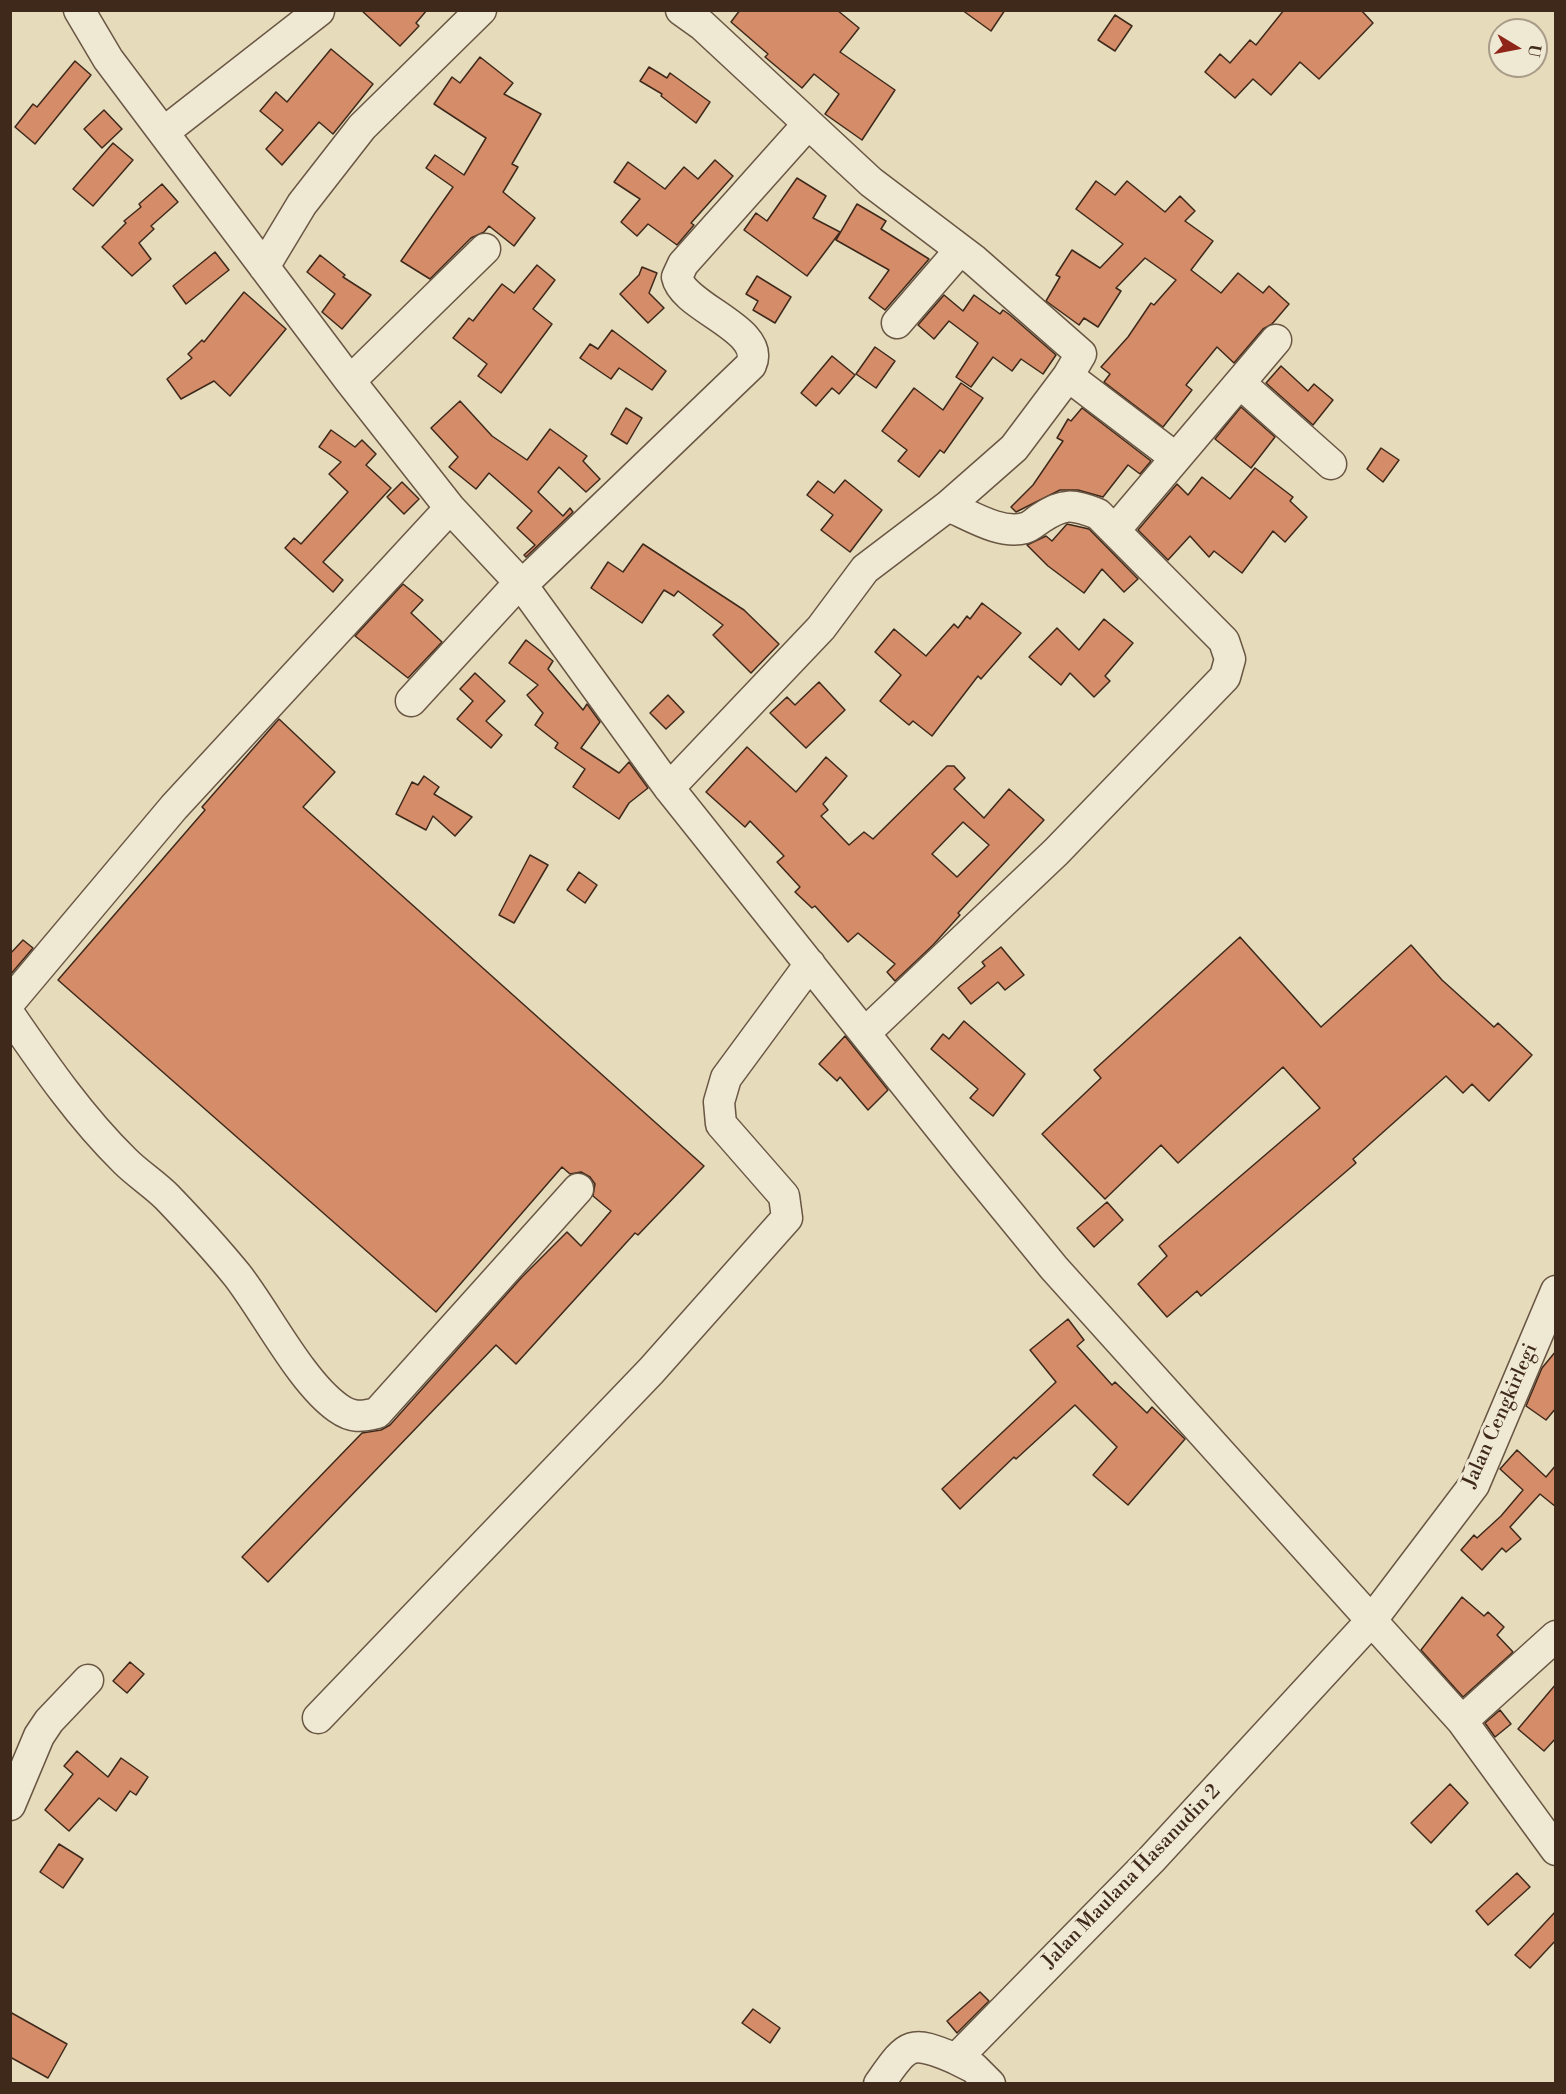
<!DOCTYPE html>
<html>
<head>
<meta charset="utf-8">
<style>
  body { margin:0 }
  #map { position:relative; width:1566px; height:2094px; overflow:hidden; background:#e6dcbc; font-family:"Libre Bodoni",serif }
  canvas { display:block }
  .frame { position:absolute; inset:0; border:12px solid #3f291b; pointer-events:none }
  .north { position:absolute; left:1488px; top:18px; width:60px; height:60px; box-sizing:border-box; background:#efe8d3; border:2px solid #a99c89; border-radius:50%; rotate:100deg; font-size:16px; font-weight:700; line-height:24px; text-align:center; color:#3f291b }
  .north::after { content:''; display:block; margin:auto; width:21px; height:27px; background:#8f2418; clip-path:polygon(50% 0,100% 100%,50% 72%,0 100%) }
</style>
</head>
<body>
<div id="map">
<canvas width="1566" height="2094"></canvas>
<div class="frame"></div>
<div class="north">U</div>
</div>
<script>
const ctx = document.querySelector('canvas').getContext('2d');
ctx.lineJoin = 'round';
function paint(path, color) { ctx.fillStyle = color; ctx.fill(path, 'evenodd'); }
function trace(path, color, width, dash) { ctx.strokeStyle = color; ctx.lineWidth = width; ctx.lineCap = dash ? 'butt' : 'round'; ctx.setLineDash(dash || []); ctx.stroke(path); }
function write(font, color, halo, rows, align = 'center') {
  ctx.font = font + ' "Libre Bodoni",serif'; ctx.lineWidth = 6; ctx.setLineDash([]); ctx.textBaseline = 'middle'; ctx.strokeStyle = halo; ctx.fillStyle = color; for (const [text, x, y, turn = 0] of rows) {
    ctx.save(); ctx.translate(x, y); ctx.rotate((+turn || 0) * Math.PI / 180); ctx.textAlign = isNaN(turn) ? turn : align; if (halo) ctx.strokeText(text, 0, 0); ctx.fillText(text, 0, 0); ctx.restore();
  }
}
const building = new Path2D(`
  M361 10H427L416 23 419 26 400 46Z
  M740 10H837L859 28 840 52 895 90 862 140 825 114 839 94 814 74 802 88 765 57 768 54 731 22Z
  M962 10H1005L991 31Z
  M1284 10H1361L1373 23 1319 79 1300 62 1271 95 1253 79 1235 98 1205 72 1220 54 1230 63 1250 40 1256 45Z
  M1115 15 1132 26 1115 51 1098 40Z
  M331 49 373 84 333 134 319 122 282 165 266 149 283 130 260 111 276 92 287 102Z
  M480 57 513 83 504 94 541 114 512 164 518 167 503 192 535 218 514 246 489 226 484 232 471 238 430 279 401 261 453 187 426 168 435 155 464 175 486 138 434 104 452 77 460 83Z
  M75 61 91 75 35 144 15 127 33 104 37 107Z
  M649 67 667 78 670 73 710 102 696 123 661 96 662 94 640 81Z
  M104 110 122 129 102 148 84 129Z
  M113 143 133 160 93 206 73 189Z
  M715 160 733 176 691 223 694 225 677 245 648 224 637 236 621 222 640 199 614 182 628 162 665 189 684 167 698 179Z
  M797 178 826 196 813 218 840 232 807 276 744 230 756 213 767 221Z
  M1096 181 1115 195 1127 181 1165 212 1180 196 1195 211 1185 221 1213 241 1191 270 1221 293 1238 273 1263 293 1269 286 1289 304 1272 324 1263 329 1234 363 1217 347 1186 385 1192 390 1163 427 1104 382 1110 374 1101 367 1128 337 1151 303 1154 305 1176 280 1145 258 1116 288 1121 291 1098 327 1084 318 1079 325 1046 301 1060 277 1056 275 1072 250 1100 268 1123 244 1076 209Z
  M162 184 178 202 151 226 154 229 139 243 151 259 132 276 102 247 126 223 124 221 141 207 139 204Z
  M857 204 886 221 881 229 929 259 885 310 869 298 889 270 836 240Z
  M215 252 229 270 186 304 173 286Z
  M320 255 345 275 343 277 371 295 342 329 322 312 335 294 307 272Z
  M537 265 555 280 533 309 552 324 501 393 478 376 487 364 453 338 469 318 473 321 502 284 514 293Z
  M642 267 657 273 649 293 664 308 648 323 620 294 639 275Z
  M757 276 791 297 775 323 753 310 758 301 746 294Z
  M244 292 286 329 230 396 214 381 181 399 167 379 192 358 188 354 202 340 204 342Z
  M944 295 963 311 974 295 1000 314 1003 310 1010 315 1056 355 1043 374 1021 359 1012 371 993 357 971 387 956 377 978 343 949 321 934 339 918 325Z
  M612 330 666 371 652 390 619 368 611 379 580 358 590 344 598 349Z
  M875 347 895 361 876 388 856 374Z
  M832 356 855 375 839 394 832 388 816 406 801 393Z
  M1281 366 1308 391 1314 384 1333 400 1313 425 1266 383Z
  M961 383 983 398 944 453 940 450 919 477 898 461 907 450 882 431 914 388 943 410Z
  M460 401 492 436 527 460 550 429 587 456 583 461 600 479 586 492 559 467 538 492 563 516 570 508 573 512 526 557 524 555 535 545 517 528 532 511 489 473 476 489 449 467 458 457 431 428Z
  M1241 407 1275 437 1251 468 1215 439Z
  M626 408 642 418 627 444 611 434Z
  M1082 408 1151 461 1140 474 1128 465 1103 497 1078 490H1060L1016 512 1011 507 1033 485 1063 441 1057 438 1068 419 1071 421Z
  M331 430 355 447 362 440 376 454 366 465 391 488 323 562 343 580 333 592 285 548 294 538 301 544 348 492 329 474 341 462 319 447Z
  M1381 448 1399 460 1383 482 1367 469Z
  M1255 468 1293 497 1290 501 1307 517 1285 542 1273 531 1242 573 1214 551 1209 557 1190 536 1168 560 1138 530 1177 484 1188 495 1202 477 1230 499Z
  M845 480 882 510 850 552 821 530 833 515 807 495 818 481 834 493Z
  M402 482 419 499 404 514 387 497Z
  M1067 524 1089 529 1138 579 1124 592 1102 569 1084 593 1048 566 1027 545 1046 536 1052 541Z
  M643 544 744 610 779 644 751 673 713 635 723 625 678 591 674 596 664 590 642 623 591 588 608 562 623 572Z
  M403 584 423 600 411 613 442 642 408 678 355 636Z
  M982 603 1021 633 981 679 978 676 932 736 913 721 909 725 880 701 901 675 875 652 894 629 926 656 954 624 958 628 967 616 970 619Z
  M1104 619 1133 643 1105 676 1110 681 1094 697 1070 673 1061 685 1029 657 1057 628 1079 650Z
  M526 640 553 661 548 669 583 710 587 704 600 722 581 748 619 773 629 762 648 788 629 803 619 819 573 787 585 769 555 748 558 743 535 725 543 713 527 695 538 685 509 663Z
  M475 673 505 701 486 721 502 735 491 748 457 719 473 701 460 689Z
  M819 682 845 710 806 748 770 713 787 697 795 705Z
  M668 695 684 712 666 729 650 713Z
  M279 719 335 772 303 807 704 1166 638 1235 635 1233 516 1364 496 1345 268 1582 242 1557 362 1433 381 1430 390 1425 522 1277 567 1232 581 1246 611 1211 593 1196 595 1184 590 1177 581 1172 570 1174 562 1167 436 1312 58 980 205 810 202 807Z
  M747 747 796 792 826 757 847 776 823 804 828 810 821 816 849 845 864 832 873 839 947 766H954L965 778 954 789 984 818 1009 789 1044 820 958 913 960 915 933 945 895 981 887 972 895 964 858 933 848 942 815 906 812 908 795 892 800 887 777 862 784 856 750 821 745 827 706 792ZM963 822 989 845 957 877 932 854Z
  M424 776 439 787 434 794 472 817 455 836 433 816 426 830 396 814 412 782 418 785Z
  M530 855 548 865 514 923 499 915Z
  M579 872 597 885 585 903 567 890Z
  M1240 937 1321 1027 1411 945 1442 980 1494 1027 1498 1023 1532 1055 1489 1101 1472 1084 1463 1093 1446 1076 1353 1159 1356 1163 1201 1296 1197 1291 1167 1317 1138 1284 1167 1256 1159 1246 1320 1108 1283 1067 1178 1163 1161 1145 1105 1199 1042 1134 1101 1078 1094 1070Z
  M23 940 33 948 10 975V954Z
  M1001 947 1024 975 1005 990 998 982 971 1004 958 988 985 966 982 962Z
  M964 1021 1025 1074 993 1116 970 1098 978 1089 931 1049 943 1034 949 1039Z
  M845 1036 888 1090 868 1110 840 1077 837 1081 819 1064Z
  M1107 1202 1123 1220 1094 1247 1077 1228Z
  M1068 1319 1084 1340 1077 1346 1112 1385 1115 1382 1147 1413 1152 1407 1185 1439 1128 1505 1093 1475 1117 1447 1075 1405 1016 1459 1014 1457 960 1509 942 1489 1056 1382 1030 1350Z
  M1556 1351V1408L1546 1420 1526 1406 1542 1368Z
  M1517 1450 1546 1477 1556 1465V1507L1540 1494 1510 1527 1521 1539 1506 1552 1502 1548 1482 1570 1461 1550 1474 1535 1477 1538 1501 1516 1523 1490 1500 1469Z
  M1462 1597 1484 1616 1488 1612 1504 1627 1497 1635 1513 1652 1463 1697 1421 1650Z
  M130 1662 144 1674 127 1693 113 1681Z
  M1556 1684V1738L1544 1751 1518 1729Z
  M1500 1710 1511 1724 1495 1737 1485 1723Z
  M77 1751 108 1777 121 1758 148 1777 136 1795 130 1791 116 1811 99 1798 69 1831 45 1810 73 1774 64 1766Z
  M1450 1784 1468 1803 1431 1843 1411 1823Z
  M59 1844 83 1859 63 1888 40 1872Z
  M1517 1873 1530 1887 1488 1925 1476 1911Z
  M1556 1911V1940L1530 1968 1515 1955Z
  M980 1992 989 2001 957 2033 947 2021Z
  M753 2009 780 2028 770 2043 742 2023Z
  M10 2012 67 2044 48 2078 10 2057Z`);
const minor = new Path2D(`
  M79 10 108 59 350 381 450 508 522 585 669 788 968 1163 1054 1268 1462 1721 1556 1850
  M164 132 319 11
  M264 267 302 204 362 127 481 10
  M897 323 960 250
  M1068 376 1176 458
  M350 381 485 249
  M1240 383 1331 464
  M1115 530 1276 340
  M411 701 510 593 522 585 751 365C767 329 683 308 677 277L683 264 808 124
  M669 788 821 628 865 569 948 506 1014 448 1068 376 1081 354 974 260 871 182 702 25 681 10
  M10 1002 174 807 450 508
  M10 1015C45 1066 81 1118 125 1161 138 1174 154 1184 167 1197 191 1222 215 1248 237 1275 266 1312 301 1382 338 1408 352 1418 361 1417 377 1413L578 1189
  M865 1033 1056 852 1225 677 1230 659 1224 641 1098 514C1071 504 1065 503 1041 518 1036 521 1030 527 1025 528 1000 535 970 515 948 506
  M318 1718 651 1371 787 1218 784 1196 721 1124 719 1102 726 1078 810 964
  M1462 1721 1556 1636
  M10 1805 39 1736 49 1721 88 1680
  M956 2059 974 2068 990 2084
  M879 2084C908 2043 909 2039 956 2059L1151 1860 1371 1621 1474 1485 1556 1291`);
const streetNames = [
  ["Jalan Cengkirlegi",1501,1416,-66],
  ["Jalan Maulana Hasanudin 2",1132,1877,-46]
];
paint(building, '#d58d69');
trace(building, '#3f291b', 1.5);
trace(minor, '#695643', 33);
trace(minor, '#efe8d3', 30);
write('20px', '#3f291b', '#efe8d3', streetNames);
</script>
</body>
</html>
